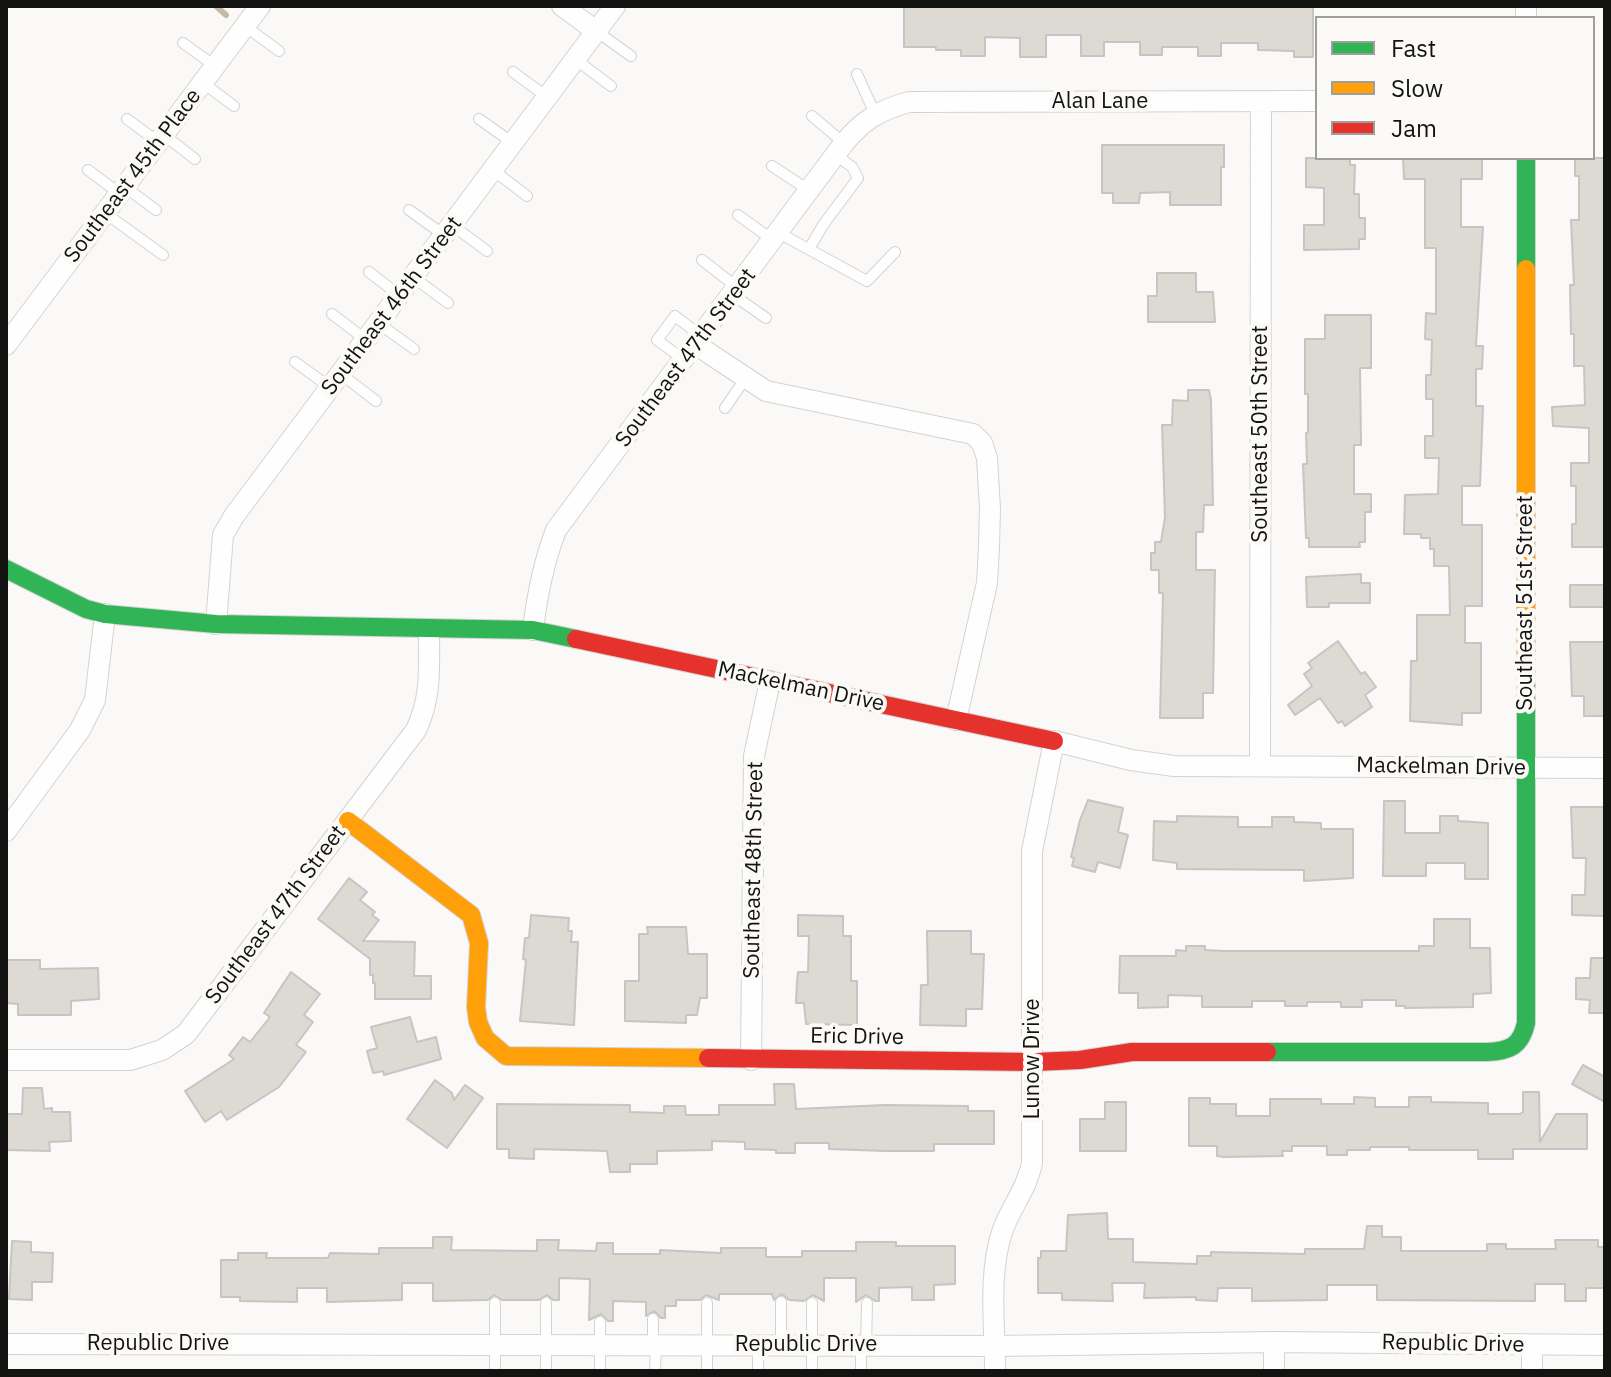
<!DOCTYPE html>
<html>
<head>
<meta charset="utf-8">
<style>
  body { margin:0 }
  #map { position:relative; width:1611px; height:1377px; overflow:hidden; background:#faf9f7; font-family:"IBM Plex Sans",sans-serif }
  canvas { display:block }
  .frame { position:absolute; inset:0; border:8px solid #131312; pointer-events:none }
  .legend { position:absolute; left:1315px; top:16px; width:280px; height:144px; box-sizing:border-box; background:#fbfaf6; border:2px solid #9e9e9b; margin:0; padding:10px 14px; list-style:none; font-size:24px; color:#131312 }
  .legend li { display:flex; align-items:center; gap:16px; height:40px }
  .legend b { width:40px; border:2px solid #9e9e9b }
</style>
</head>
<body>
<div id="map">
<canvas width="1611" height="1377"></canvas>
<div class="frame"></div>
<ul class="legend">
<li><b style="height:10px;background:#30b455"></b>Fast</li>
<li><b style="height:10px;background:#ff9f0a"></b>Slow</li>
<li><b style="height:10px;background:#e5322d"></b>Jam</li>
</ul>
</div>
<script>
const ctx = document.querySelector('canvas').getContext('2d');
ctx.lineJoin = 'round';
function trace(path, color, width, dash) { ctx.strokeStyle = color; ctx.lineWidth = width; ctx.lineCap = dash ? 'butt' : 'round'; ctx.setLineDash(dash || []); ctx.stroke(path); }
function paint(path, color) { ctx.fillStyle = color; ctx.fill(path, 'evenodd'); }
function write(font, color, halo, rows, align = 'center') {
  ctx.font = font + ' "IBM Plex Sans",sans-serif'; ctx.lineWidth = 8; ctx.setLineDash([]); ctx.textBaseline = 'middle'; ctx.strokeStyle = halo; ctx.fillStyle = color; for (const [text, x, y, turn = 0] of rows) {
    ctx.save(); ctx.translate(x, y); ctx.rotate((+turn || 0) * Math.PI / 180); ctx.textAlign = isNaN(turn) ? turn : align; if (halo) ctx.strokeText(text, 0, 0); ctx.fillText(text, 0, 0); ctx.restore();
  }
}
const stream = new Path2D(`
  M216 6 226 15`);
const building = new Path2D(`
  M1313 6V57H1294V51L1258 50V43H1221V56H1198V47H1162V55H1140V42H1104V56H1081V35H1046V57H1020V38L985 37V56H961V50H936V47H904V7Z
  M1102 145H1224V167H1221V205H1170V192L1140 193 1139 203H1113V193H1102Z
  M1306 158H1350V165H1355L1354 194H1359V218H1365V239H1359V249L1304 250V225H1324V188L1306 187Z
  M1403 158H1482V179H1461V227H1483L1476 346H1483L1482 369H1476V406H1483L1480 486H1462V525H1482V606H1465V643H1481V713H1462V725L1410 721 1411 661H1417V615H1450L1449 566H1434V549H1430V538H1421V534H1404L1405 495 1438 494 1439 458H1425V436H1433V399H1426V375H1431L1432 340 1425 339 1426 313 1436 314V248H1425V179H1404Z
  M1575 158H1605V547H1572V524H1576V486H1571V463H1589V428L1553 426 1552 407 1585 405 1584 366H1574V334H1571L1570 285H1574L1571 220H1579V176H1575Z
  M1157 273H1196V292H1213L1215 322H1148V296H1157Z
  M1325 315H1371V368H1360L1361 445H1354V494H1371V512H1365V542H1359L1360 547H1309V538H1306L1303 464H1307L1306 433H1308V394H1305V339H1325Z
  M1188 390H1209L1211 400 1213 505H1204L1203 532H1196V570H1215L1213 693H1203V718H1160L1163 593H1159V570H1151V553H1155V542H1161L1165 517 1162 425H1172L1173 400 1188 401Z
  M1361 574V583H1370V603H1329V607H1307L1306 577Z
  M1570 585H1605V607H1570Z
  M1338 641 1361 674 1365 672 1376 687 1365 695 1372 707 1345 726 1342 721 1338 723 1320 698 1295 715 1288 705 1312 686 1304 674 1312 668 1308 663Z
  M1570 642H1605V716H1584V696H1572Z
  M1088 800 1123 808 1118 832 1128 835 1120 868 1098 862 1095 872 1072 866 1074 858 1071 857 1080 820Z
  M1384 801H1405V833H1440V816H1458V821L1488 823V879H1465V863H1426V876H1383Z
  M1571 807H1605V916L1572 915V895H1585L1586 858H1573Z
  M1177 816 1238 817V827H1272V817H1294V822L1321 823V829H1353V878L1304 881V870L1177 869V863L1153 860 1154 821 1177 822Z
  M349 878 367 892 360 900 375 912 372 915 379 920 363 941 415 942 414 976H431V999H375V983H373V975H370V959L318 919Z
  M531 915 569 918 568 931H572L571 942H578L574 1025 520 1021 526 960 523 959 525 938H529Z
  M798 915 843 916V936H851V981H857V1025L806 1024 804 1003H796L797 981 798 972H808L809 936H798Z
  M1434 919H1470V948H1490L1491 993 1473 994V1007L1405 1008V1006H1396V1000H1362V1007H1341V1002H1307V1006H1285V1001H1252V1007H1202V996L1168 995V1007L1138 1008V993H1119L1120 956H1176V950L1186 951V946H1205V950L1224 951H1419V946H1434Z
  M647 927H686L688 954H707V998H700L697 1015H686V1023L625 1021V981H639V934H648Z
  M927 931H971V954H984L982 1009H966V1026L920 1025 921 985H928Z
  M1591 958H1605V1013H1589L1590 1000 1576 999V978H1590Z
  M6 960H40V969L98 968 99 999 71 1001V1015H18V1004L6 1003Z
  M291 972 320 994 304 1015 313 1022 296 1045 306 1052 279 1087 227 1120 221 1111 205 1122 185 1091 234 1059 229 1055 243 1037 250 1042 270 1017 264 1013Z
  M410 1017 417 1042 436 1037 441 1059 384 1075 383 1071 373 1073 367 1051 377 1048 371 1027Z
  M1583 1065 1605 1077V1102L1572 1084Z
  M435 1080 452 1093 454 1100 465 1085 483 1098 447 1148 407 1119Z
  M774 1084H794L796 1109 885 1105 968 1106V1111H994V1144H934V1151H884L829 1149V1143H795V1153H776V1150L745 1149V1142L712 1141V1150L657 1151V1164H630V1172H610L607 1151 534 1149V1159L509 1158V1149H497V1104L630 1105V1112L664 1113V1106H685L686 1115H719V1105H775Z
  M23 1088H42L44 1109 52 1108V1112H70L71 1141 49 1142 50 1151 6 1150V1114H22Z
  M1523 1092H1539L1540 1142 1556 1114H1587V1149H1513V1159H1478V1150H1409V1147H1370V1150H1347V1155H1327V1146H1292V1151H1282L1283 1156 1224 1157 1217 1156V1146H1189V1098H1210V1104H1236V1116H1270V1099H1321V1104H1354V1097L1375 1098V1107H1409V1097H1431V1102L1488 1103V1114H1520L1523 1112Z
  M1105 1102H1126V1151H1080V1119H1105Z
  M1107 1213 1108 1239H1133V1262L1197 1264V1256H1211V1252L1305 1254V1249H1364L1367 1226H1382V1237H1401V1251H1487V1244H1506V1249H1556L1555 1240H1598V1247H1605V1288H1586V1301H1565V1284H1535V1301L1377 1300V1285H1327V1300L1252 1301V1288H1218L1217 1301 1196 1300V1297L1144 1298 1145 1283H1112L1113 1301 1062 1300V1293H1038V1258H1041V1251H1066L1068 1215Z
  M433 1237H452L451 1250 537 1251V1240H559L558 1250 596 1251 597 1243H613V1254H660V1250L721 1253V1248H766V1257H802V1251H856V1242H896V1246H955V1284L934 1285V1300H912V1287L879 1288V1301H875L866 1295 856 1302V1278H824V1301L813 1295 804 1301 789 1300 782 1294 774 1300 772 1294H719V1300L706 1295 700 1300H676V1306H665V1318H661L654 1311 646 1316V1302L613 1301V1321H608L601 1314 589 1320 590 1279 559 1278V1300H553L547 1295 539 1300H502L494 1295 488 1300 433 1301V1283H402V1300L327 1302V1288H297V1302L240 1301V1297H221V1260H238V1253H267L266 1258H328L330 1253 379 1254V1248H433Z
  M12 1241 31 1242V1252L53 1253 52 1282H32V1300L9 1299Z`);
const lane = new Path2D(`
  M245 26 279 51
  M596 31 631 56
  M183 43 215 66
  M575 59 611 86
  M513 72 547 97
  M857 74 875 114
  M203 83 234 106
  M812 116 844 143
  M127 119 158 142
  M479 119 513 143
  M164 135 195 159
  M772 166 810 191
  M88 170 120 194
  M493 170 527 196
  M125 187 156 210
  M409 210 444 235
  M105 213 163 255
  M738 215 774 241
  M452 225 487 251
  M779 233 867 281 895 252
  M809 249 823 225 858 178 852 167 836 155
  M702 260 738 288
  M369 272 399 295
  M413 277 448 303
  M733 295 766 318
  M332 314 366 340
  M378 323 414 349
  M683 359 657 340 675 316 701 336
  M295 362 331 388
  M341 374 376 401
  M725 408 745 379
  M546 1303V1371
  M812 1303V1371
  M653 1319V1345
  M758 1345V1371
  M781 1345V1302
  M866 1345 867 1303
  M495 1371V1303
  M600 1371V1322
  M655 1371 656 1345
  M707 1371V1303
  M861 1371V1345`);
const street = new Path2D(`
  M562 6 596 31
  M1526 18V6
  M695 344 766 391 973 434 982 443 987 458 990 509 989 547 987 583 956 720
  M6 345 260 6
  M216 624 223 535 234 516 615 6
  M533 630C537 595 543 564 556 530L844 143C863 120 880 110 909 102L1317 101
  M1260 766 1261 102
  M6 831 80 730 95 700 105 614
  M6 1060H130L162 1050 186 1034 416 730C432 697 429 665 429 629
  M751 1060 754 756 770 681
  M6 1344 995 1346 1274 1342 1605 1345
  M1532 1345V1371
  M995 1371C995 1326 988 1275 1002 1232 1010 1208 1027 1189 1032 1163V851L1054 741 1131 760 1174 766 1605 768
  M1274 1371V1342`);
const fast = new Path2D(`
  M1526 158V269
  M6 569 86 609 105 614 216 624 533 630 576 639
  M1267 1052H1487C1510 1051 1521 1046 1526 1023V659`);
const slow = new Path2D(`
  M1526 269V659
  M348 821 471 915 479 943 476 1007 478 1022 485 1038 506 1056 708 1058`);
const jam = new Path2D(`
  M576 639 1054 741
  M708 1058 1034 1062 1080 1060 1132 1052H1267`);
const streetNames = [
  ["Alan Lane",1100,102],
  ["Southeast 45th Place",133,176,-53],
  ["Southeast 46th Street",392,306,-53],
  ["Southeast 47th Street",686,358,-53],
  ["Southeast 50th Street",1261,434,-90],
  ["Southeast 51st Street",1526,603,-90],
  ["Mackelman Drive",801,687,12],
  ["Mackelman Drive",1441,767,1],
  ["Southeast 48th Street",754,870,-89],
  ["Southeast 47th Street",276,915,-53],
  ["Eric Drive",857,1037,1],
  ["Lunow Drive",1033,1059,-90],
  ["Republic Drive",158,1344],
  ["Republic Drive",1453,1344,1],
  ["Republic Drive",806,1345]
];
trace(stream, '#c4bba6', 6);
paint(building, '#dddad3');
trace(building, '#c6c5c4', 2);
trace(lane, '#d4d3d1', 12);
trace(street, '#d4d3d1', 22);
trace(fast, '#d4d3d1', 20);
trace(slow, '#d4d3d1', 20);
trace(jam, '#d4d3d1', 20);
trace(lane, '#fefefe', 10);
trace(street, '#fefefe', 20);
trace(fast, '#30b455', 18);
trace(slow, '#ff9f0a', 18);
trace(jam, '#e5322d', 18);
write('22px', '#131312', '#fbfaf6', streetNames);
</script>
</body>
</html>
